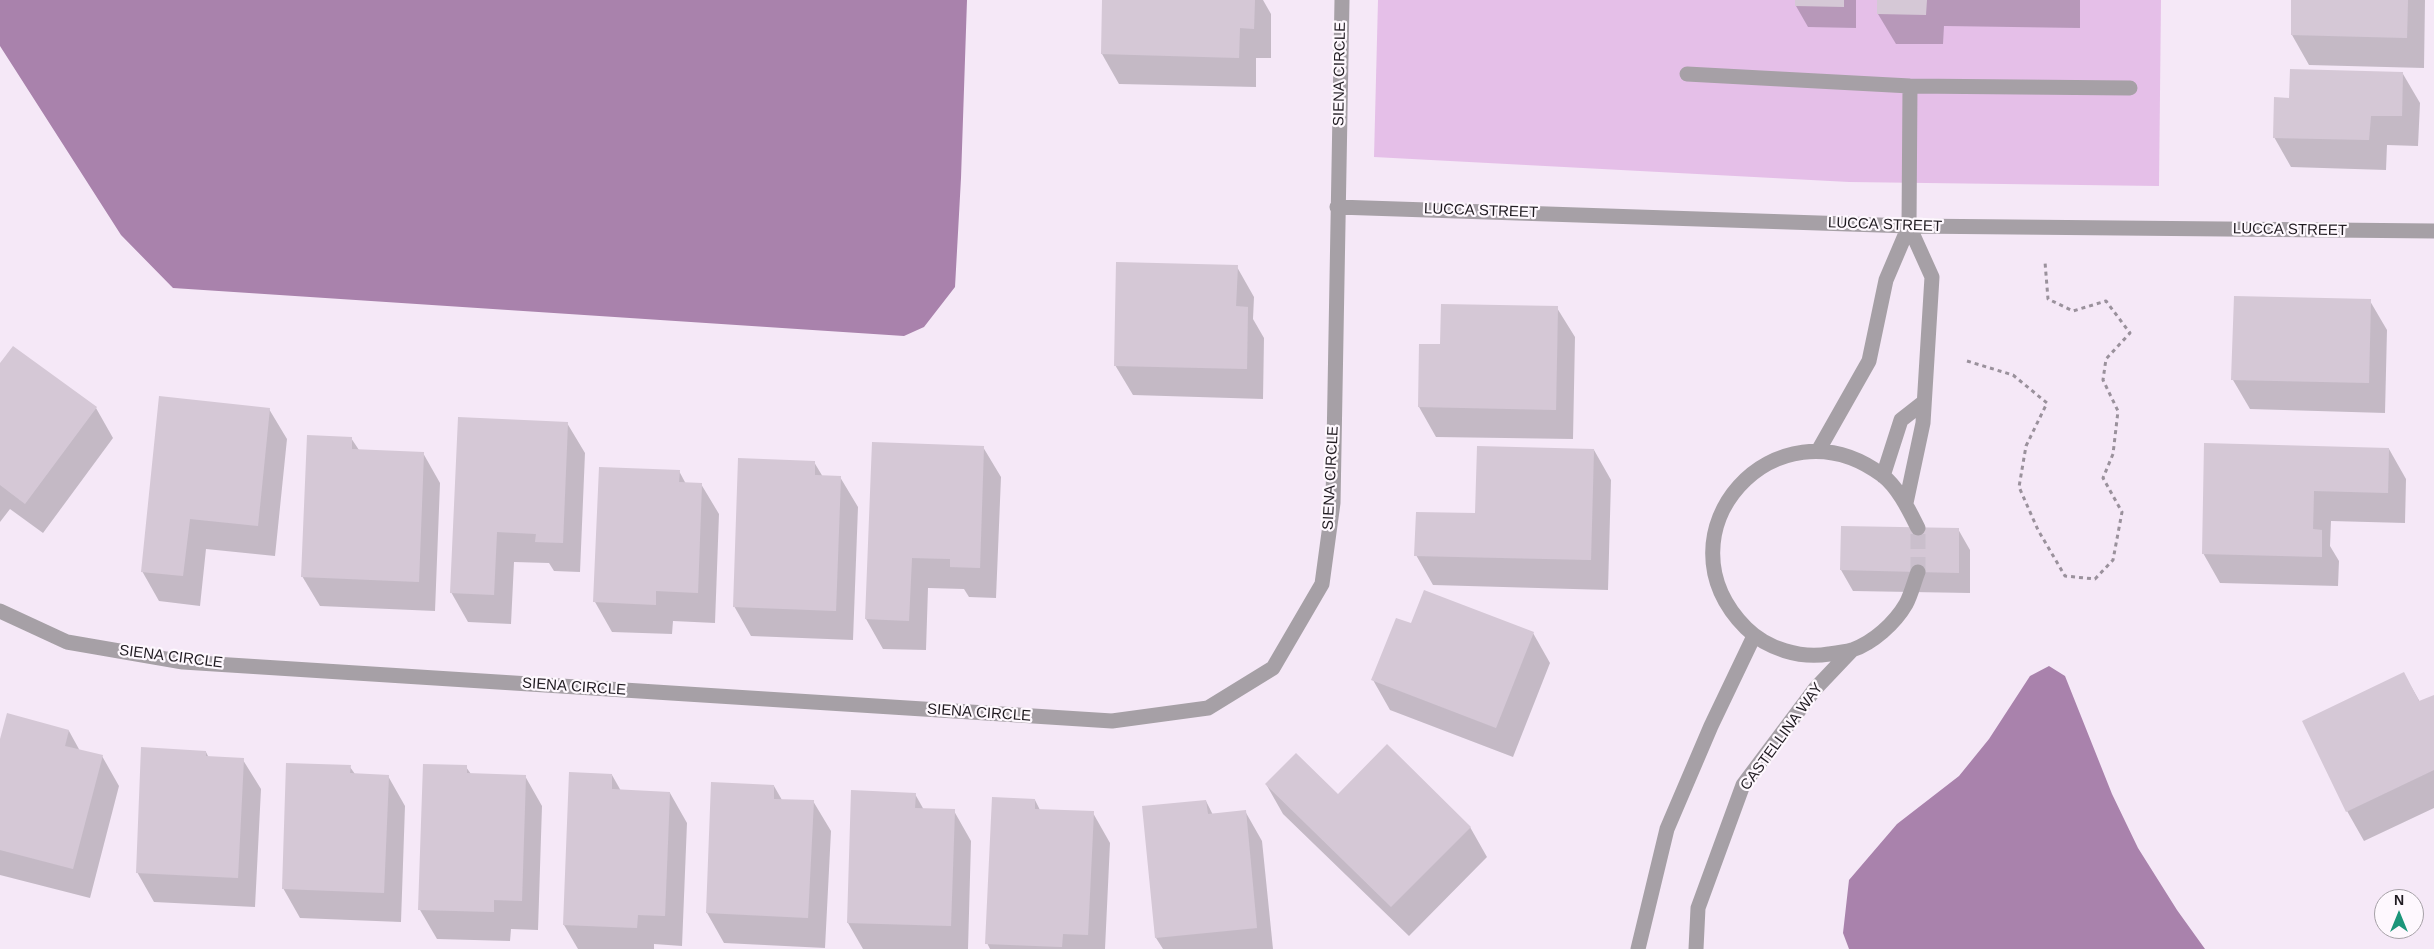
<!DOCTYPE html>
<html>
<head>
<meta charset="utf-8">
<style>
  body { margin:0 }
  #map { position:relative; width:2434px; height:949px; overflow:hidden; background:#f5e8f7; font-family:Helvetica,sans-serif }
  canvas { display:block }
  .north { position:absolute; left:2374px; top:889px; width:50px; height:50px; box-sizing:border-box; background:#fef8fe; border:1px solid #a5a0a6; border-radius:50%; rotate:0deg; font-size:14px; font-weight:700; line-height:20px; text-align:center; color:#201b21 }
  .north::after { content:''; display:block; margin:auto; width:18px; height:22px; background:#1c957a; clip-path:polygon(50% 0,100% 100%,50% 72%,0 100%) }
</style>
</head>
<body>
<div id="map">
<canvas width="2434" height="949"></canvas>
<div class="north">N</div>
</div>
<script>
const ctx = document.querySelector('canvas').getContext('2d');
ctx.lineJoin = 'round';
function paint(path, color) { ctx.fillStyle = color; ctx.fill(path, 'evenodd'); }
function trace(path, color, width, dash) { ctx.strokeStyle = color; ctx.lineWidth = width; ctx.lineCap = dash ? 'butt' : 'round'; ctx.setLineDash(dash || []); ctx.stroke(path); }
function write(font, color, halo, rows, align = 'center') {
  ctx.font = font + ' Helvetica,sans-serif'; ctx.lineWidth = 4.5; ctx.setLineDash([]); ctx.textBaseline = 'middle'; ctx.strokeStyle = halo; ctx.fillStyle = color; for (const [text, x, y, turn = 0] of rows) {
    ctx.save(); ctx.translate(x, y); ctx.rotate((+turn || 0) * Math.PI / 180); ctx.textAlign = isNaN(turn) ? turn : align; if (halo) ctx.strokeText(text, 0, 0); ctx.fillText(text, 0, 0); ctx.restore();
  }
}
const green = new Path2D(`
  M1378 0H2161L2159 186 1849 182 1374 157Z`);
const water = new Path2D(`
  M0 0H967L961 178 955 287 924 327 904 336 173 288 121 235 0 46Z
  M2049 666 2065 676 2112 794 2138 848 2177 910 2205 949H1849L1843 933 1849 880 1897 824 1959 776 1989 739 2030 676Z`);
const shadow = new Path2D(`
  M1103 0H1263L1271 14V58H1256V87L1119 84 1102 54Z
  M1796 0H1856V28L1808 27 1796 6Z
  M1878 0H2080V28L1944 26 1943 44H1896L1878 14Z
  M2293 0H2425L2424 68 2309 65 2292 35Z
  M2403 74 2420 103 2418 146 2387 145 2386 170 2291 167 2274 137 2290 99Z
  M1237 267 1254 297 1253 319 1264 338 1263 399 1133 395 1115 365Z
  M2370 301 2387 330 2385 413 2250 409 2233 380Z
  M1557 308 1575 337 1573 439 1436 437 1419 407 1442 345Z
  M0 365 96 408 113 438 43 533 10 509 0 522Z
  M269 409 287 439 275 556 206 549 200 606 159 601 142 571Z
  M567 423 585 453 580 572 554 571 549 563 514 562 511 624 468 622 451 592Z
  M351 438 359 450 423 453 440 483 435 611 320 606 302 576Z
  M2206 444 2389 449 2406 479 2405 523 2331 521 2330 546 2339 561 2338 586 2220 583 2203 553Z
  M983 447 1001 477 996 598 969 597 964 589 928 588 926 650 883 649 866 619Z
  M1594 450 1611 480 1608 590 1433 585 1416 555 1476 515Z
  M814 462 823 477H840L858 507 853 640 751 636 734 606Z
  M679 471 686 484H701L719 514 715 623 673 621 672 634 612 632 595 602Z
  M1842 528 1958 529 1970 550V593L1853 591 1841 570Z
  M1412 625 1533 633 1550 663 1513 757 1390 710 1373 680Z
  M2404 674 2420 702 2434 696V808L2364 841 2347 811Z
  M69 731 80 751 102 756 119 786 90 898 0 875V744Z
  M206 752 209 758 243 760 261 789 255 907 154 902 137 872Z
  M350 767 355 774 388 776 405 806 401 922 300 918 283 888Z
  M466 767 471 774 525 776 542 806 538 930 511 929 510 941 437 939 420 910Z
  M612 775 621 791 670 793 687 823 682 946 654 944V949H578L564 925Z
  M1266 784 1338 796 1470 827 1487 857 1409 936 1283 814Z
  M774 786 782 800 813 801 831 831 825 948 724 943 707 913Z
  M915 794 924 810 954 811 971 841 968 949H863L848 923Z
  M1035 800 1040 810 1093 813 1110 843 1105 949H990L987 943Z
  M1206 801 1213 815 1245 811 1262 841 1273 949H1163L1156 938Z`);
const building = new Path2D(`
  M1102 0H1255L1254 29 1240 28 1239 58 1101 54Z
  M1795 0H1844V7L1795 6Z
  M1877 0H1927L1926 15 1877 14Z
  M2291 0H2408L2407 38 2291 35Z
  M2290 69 2403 72 2402 116H2371L2369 140 2273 138 2274 97 2289 98Z
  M1116 262 1238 265 1236 306 1248 307 1247 369 1114 366Z
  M2234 296 2371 299 2369 383 2231 380Z
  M1441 304 1558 306 1556 410 1418 407 1419 344H1440Z
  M13 346 97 407 25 504 0 485V363Z
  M159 396 270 408 258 526 190 519 183 576 141 572Z
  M458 417 568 422 563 543 535 542 536 534 497 532 494 595 450 593Z
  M307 435 352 437V449L424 452 419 582 301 577Z
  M872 442 984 446 980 568 950 567V559L912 558 909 621 865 619Z
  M2204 443 2389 448 2388 493 2314 491 2313 529 2322 530V557L2202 554Z
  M1477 446 1594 449 1591 560 1414 556 1416 512 1475 513Z
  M738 458 815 461V475L841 476 836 611 733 607Z
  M599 467 680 470 679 482 702 483 698 593 656 591V605L593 602Z
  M1841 526 1959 528V573L1840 570Z
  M1424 590 1534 632 1496 728 1371 680 1396 618 1411 623Z
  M2404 672 2419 701 2434 695V770L2346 812 2302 721Z
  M7 713 69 730 65 746 103 755 73 869 0 850V739Z
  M1387 744 1471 827 1391 907 1265 784 1296 753 1338 794Z
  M141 747 206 751V756L244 758 238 878 136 873Z
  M286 763 351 765 350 773 389 775 384 893 282 889Z
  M423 764 467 765V773L526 775 522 901 494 900V912L418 910Z
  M569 772 612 774V789L670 792 665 916 638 915 637 928 563 925Z
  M711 782 774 785V799L814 800 808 918 706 913Z
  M851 790 916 793 915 808 955 809 951 926 847 923Z
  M992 797 1035 799V809L1094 811 1088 935 1063 934 1062 947 985 944Z
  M1206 800 1208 814 1246 810 1257 928 1155 938 1142 806Z`);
const streetTunnel = new Path2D(`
  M1918 572V528`);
const path = new Path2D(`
  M1967 361 2013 375 2047 403 2026 446 2019 487 2038 530 2065 576 2095 579 2113 560 2122 512 2103 478 2113 454 2118 411 2103 380 2106 359 2130 333 2106 301 2073 311 2048 299 2045 262`);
const lane = new Path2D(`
  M1687 74 1910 86 2130 88
  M1909 226 1910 86`);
const street = new Path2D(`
  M1337 207 1909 226 2434 231
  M1818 451 1869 361 1886 280 1909 226
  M1883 476 1901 420 1924 402
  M1906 503 1923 423 1932 277 1909 226
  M1918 572C1914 582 1911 595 1906 604 1895 623 1873 643 1852 650 1845 652 1837 653 1829 654 1801 659 1767 649 1746 628 1652 533 1776 396 1882 475 1898 487 1909 510 1918 528
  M0 611 67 642 183 662 1112 721 1208 708 1273 668 1322 584 1333 503 1342 0
  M1638 949 1667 829 1711 726 1754 636
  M1696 949 1698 908 1743 785 1815 689 1852 650`);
const streetNames = [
  ["SIENA CIRCLE",1340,74,-89],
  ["LUCCA STREET",1481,211,2],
  ["LUCCA STREET",1885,225,2],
  ["LUCCA STREET",2290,230,1],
  ["SIENA CIRCLE",1331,478,-87],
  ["SIENA CIRCLE",171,657,7],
  ["SIENA CIRCLE",574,687,4],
  ["SIENA CIRCLE",979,713,4],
  ["CASTELLINA WAY",1782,737,-54]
];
paint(green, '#e5bfe8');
paint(water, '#a982ac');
paint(shadow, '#0003');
paint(building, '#d5c8d6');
trace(streetTunnel, '#cabfcc', 15, [15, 8]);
trace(path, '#9a919c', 3, [4, 4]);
trace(lane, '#a6a0a6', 15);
trace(street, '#a6a0a6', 15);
write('15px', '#201b21', '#fef8fe', streetNames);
</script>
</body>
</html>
